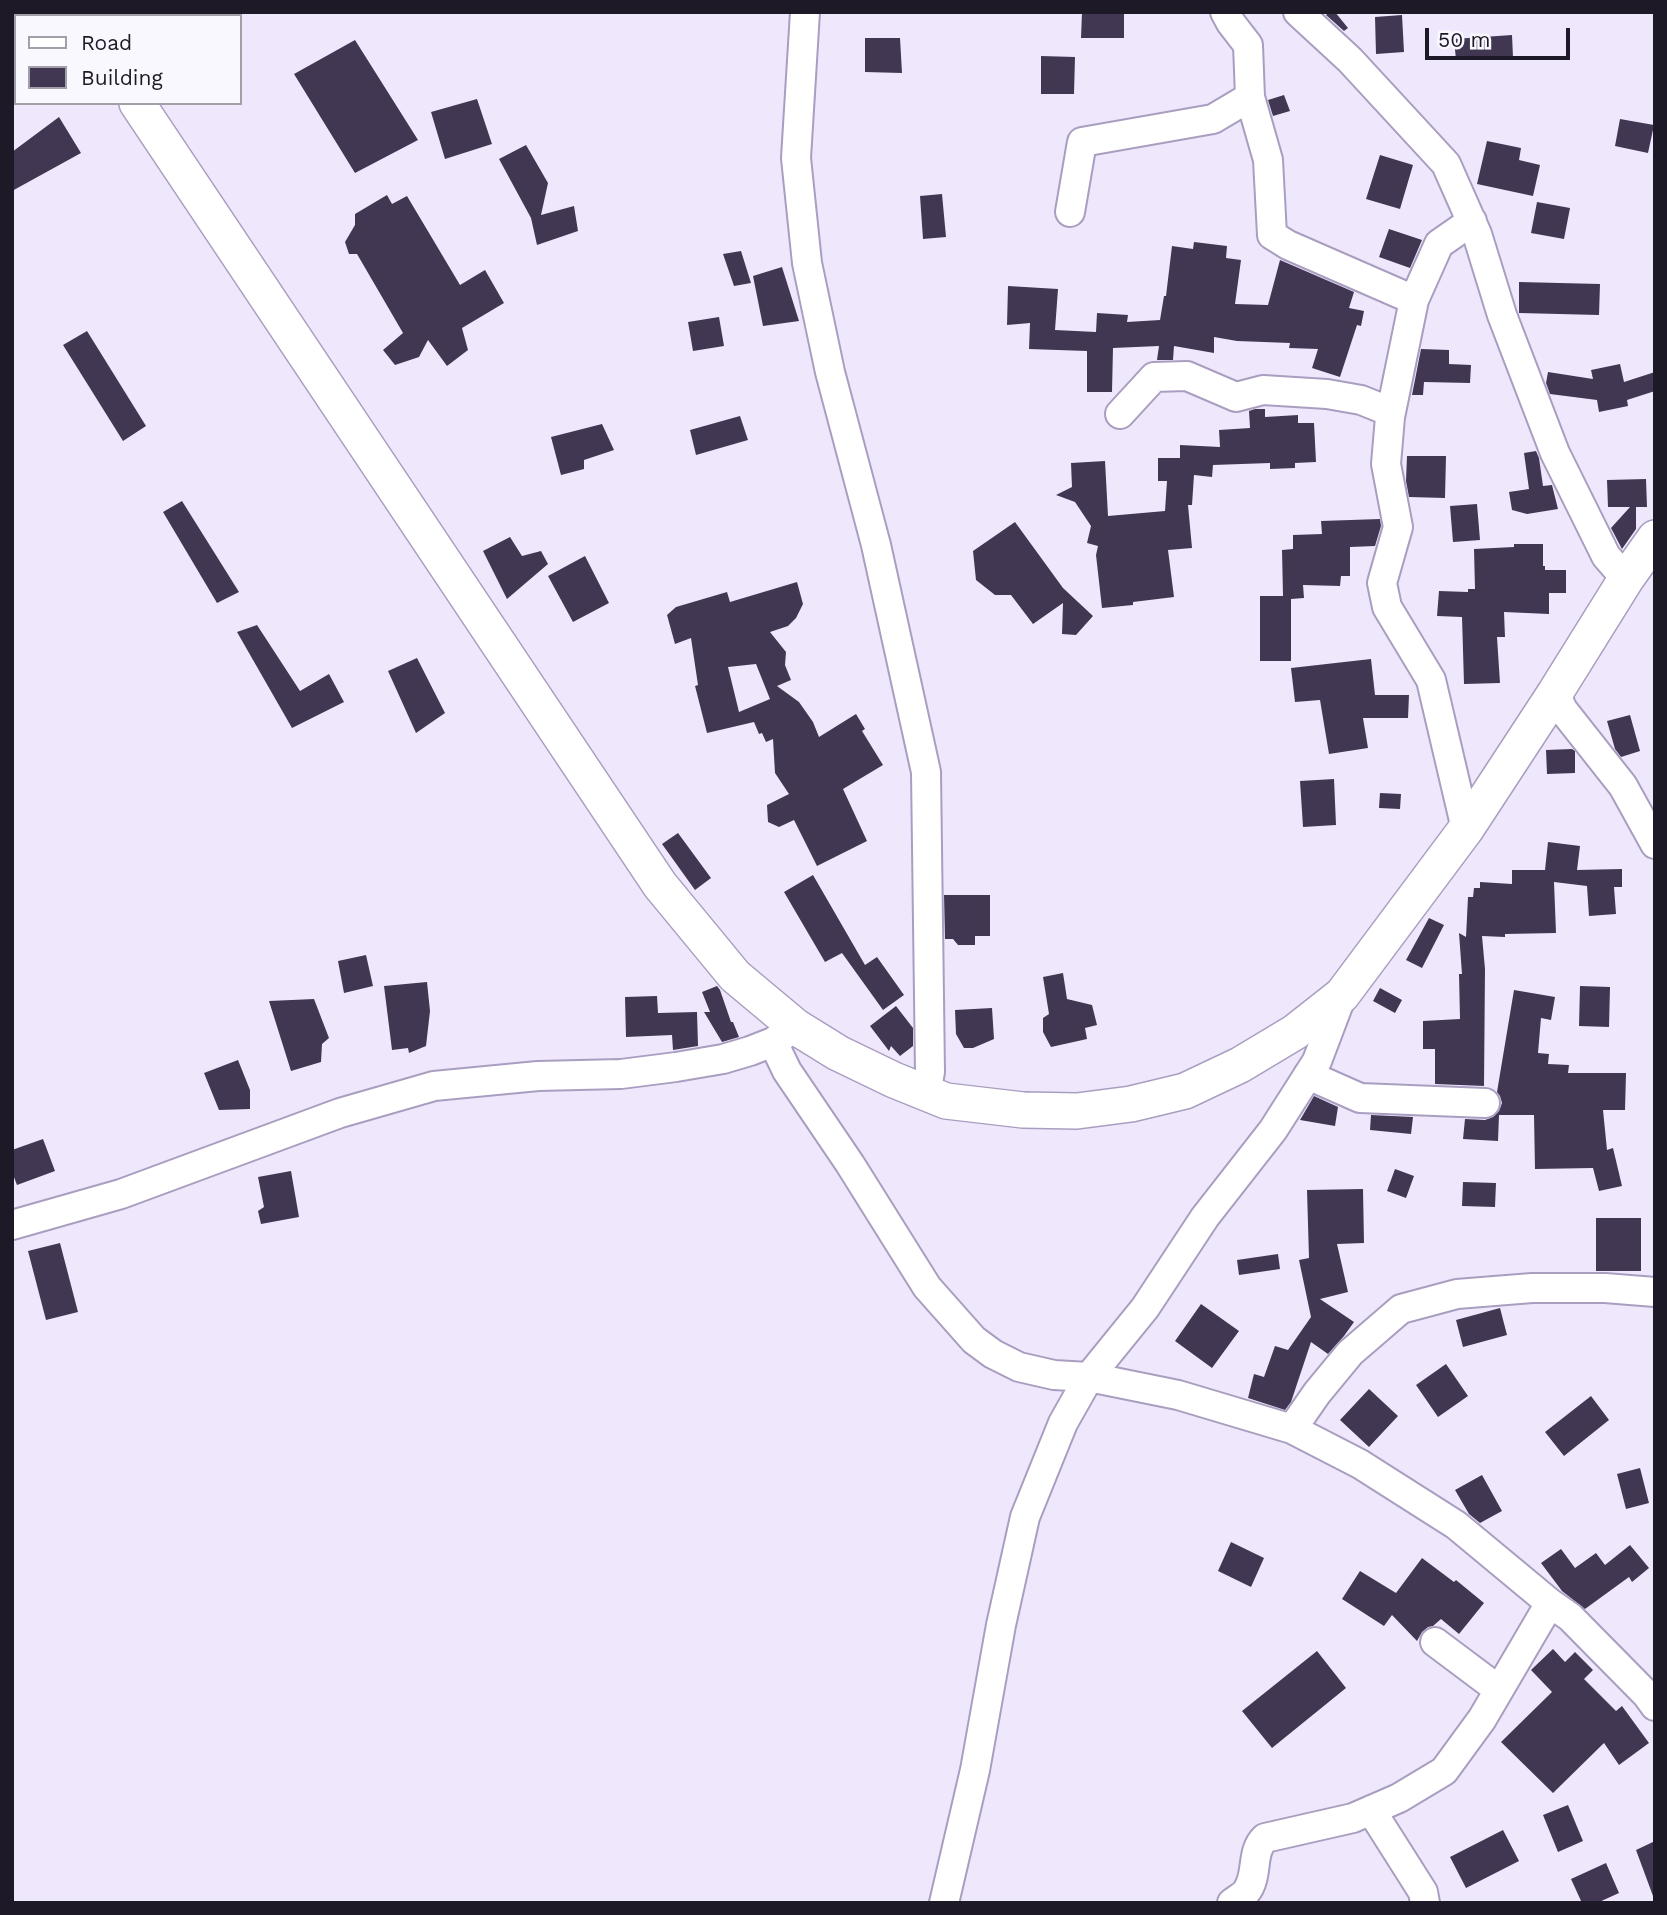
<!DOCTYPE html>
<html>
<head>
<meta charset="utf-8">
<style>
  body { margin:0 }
  #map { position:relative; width:1667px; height:1915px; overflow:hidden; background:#efe8fd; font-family:"Work Sans",sans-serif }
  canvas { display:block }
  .frame { position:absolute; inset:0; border:14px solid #1e1926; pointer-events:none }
  .legend { position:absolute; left:14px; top:14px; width:228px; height:91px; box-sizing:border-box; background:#faf8ff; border:2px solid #a29fa8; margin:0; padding:9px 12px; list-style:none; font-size:21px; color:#1e1926 }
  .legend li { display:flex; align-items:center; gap:14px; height:35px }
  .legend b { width:35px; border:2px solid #a29fa8 }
  .scale { position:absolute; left:1425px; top:28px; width:145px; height:32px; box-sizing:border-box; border:4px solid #1e1926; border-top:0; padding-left:9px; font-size:21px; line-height:24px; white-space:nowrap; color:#1e1926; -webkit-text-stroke:5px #faf8ff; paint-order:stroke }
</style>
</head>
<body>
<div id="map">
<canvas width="1667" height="1915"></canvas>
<div class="frame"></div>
<ul class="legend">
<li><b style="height:9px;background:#fff"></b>Road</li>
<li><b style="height:19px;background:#413753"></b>Building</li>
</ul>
<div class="scale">50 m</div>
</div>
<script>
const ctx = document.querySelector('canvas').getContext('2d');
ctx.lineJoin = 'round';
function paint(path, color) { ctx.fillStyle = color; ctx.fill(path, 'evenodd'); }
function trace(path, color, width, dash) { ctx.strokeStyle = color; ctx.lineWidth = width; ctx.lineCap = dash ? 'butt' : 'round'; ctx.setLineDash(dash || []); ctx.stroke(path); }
const building = new Path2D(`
  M1082 12H1124V38H1081Z
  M1329 12H1335L1348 28 1344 31 1326 15Z
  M1402 15 1404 52 1376 54 1375 17Z
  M1512 35 1513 57 1456 60 1454 39Z
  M865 38H900L902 73 865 72Z
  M355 40 418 140 355 173 294 74Z
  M1041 56 1075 57 1074 94H1041Z
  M1284 95 1290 111 1273 116 1268 100Z
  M477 99 492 144 445 159 431 112Z
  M59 117 81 153 12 191V152Z
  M1620 119 1654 125 1648 153 1615 146Z
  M1487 141 1521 148 1519 160 1540 165 1533 196 1477 184Z
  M526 145 548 183 541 215 574 206 578 231 537 245 531 218 499 159Z
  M1380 155 1413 165 1400 209 1366 199Z
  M942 194 946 237 923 239 920 196Z
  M387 195 392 204 407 196 460 285 485 270 504 303 462 328 468 350 447 366 428 340 419 357 395 365 383 350 403 333 357 254H349L345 242 355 225V214Z
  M1537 202 1570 208 1564 239 1531 233Z
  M1389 229 1422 240 1410 268 1379 257Z
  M1194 242 1227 246 1226 258 1241 260 1235 304 1268 305 1280 260 1354 292 1349 308 1364 311 1361 326 1357 325 1340 377 1312 368 1318 349 1289 348 1290 343 1237 341 1214 337V353L1174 346 1173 360H1157L1159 346 1113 348 1112 392H1087V351L1029 349 1030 323 1007 325 1008 286 1058 289 1055 330 1096 332 1097 313 1128 315 1127 322 1160 320 1164 296H1166L1172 246 1193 249Z
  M741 251 751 283 734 286 723 254Z
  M782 267 799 321 763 326 753 276Z
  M1519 282 1600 284 1599 315 1519 313Z
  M719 317 724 346 693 351 688 322Z
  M87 331 146 426 123 441 63 345Z
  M1421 349 1449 350V364L1471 365 1470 383 1424 382 1423 395H1412Z
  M1620 364 1624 382 1655 372V391L1627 400 1628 406 1599 412 1597 400 1550 394 1546 383 1548 372 1593 379 1591 370Z
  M1255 409H1265V417L1298 415V423H1314L1316 462 1295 463V468L1270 469V463L1213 465 1212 477 1194 475 1192 505H1188L1192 548 1168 550 1174 597 1133 602V605L1102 608 1096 555 1098 546 1087 543 1091 526 1075 502 1056 495 1072 487 1071 463 1105 461 1108 516 1165 511 1167 481H1158V458H1180V445L1220 447 1219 430 1250 428 1249 411Z
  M740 416 748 440 696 455 690 430Z
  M602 424 614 450 584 460V469L561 475 551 437Z
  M1536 451 1539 458 1543 486 1552 485 1558 509 1527 514 1512 510 1509 492 1529 489 1524 453Z
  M1407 456H1446L1445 498 1409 497 1406 481Z
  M1646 479 1647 507H1636V529L1622 549 1611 528 1630 507H1608L1607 480Z
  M182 501 239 592 217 603 163 512Z
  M1477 504 1480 540 1453 542 1450 506Z
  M1380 519 1381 526 1375 546 1350 547V576H1341L1340 586 1303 585 1304 598 1291 599V661H1260V596H1283L1282 550 1293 549V535L1322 534 1321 521Z
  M1015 522 1063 588 1093 616 1076 635 1062 634 1063 603 1033 624 1011 595H995L976 580 973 551Z
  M510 537 522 556 541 551 548 564 507 599 483 551Z
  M1514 544H1543V566H1545V570H1566V593H1549V614L1504 612 1505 637H1497L1500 683 1464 684 1462 617 1437 616 1439 591 1468 592V589H1475L1474 549 1514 547Z
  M585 556 609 603 573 622 548 576Z
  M797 582 803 604 796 618 788 626 770 632 786 652 785 665 791 680 777 686 799 702 813 722 819 737 856 714 865 729 862 731 883 765 843 789 867 841 817 866 794 820 779 827 768 822 767 805 789 794 775 773 773 739 766 742 762 733 759 734 754 722 707 733 695 686 698 685 691 638 675 644 667 615 676 607 727 592 730 602ZM756 664 770 699 739 712 728 667Z
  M257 625 300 691 329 674 344 702 292 728 237 632Z
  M417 658 445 713 416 733 388 671Z
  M1371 659 1375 695H1409L1408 718H1363L1368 748 1329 754 1320 700 1295 702 1291 668Z
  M1630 715 1640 751 1621 757 1615 749 1607 721Z
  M1572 749 1575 751V773L1547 774 1546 750Z
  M1334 779 1336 825 1303 827 1300 781Z
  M1380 793 1401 794 1400 809 1379 808Z
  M678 833 711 878 695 890 662 844Z
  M1548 842 1580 846 1577 870 1622 869V887H1614L1616 914 1589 916 1587 886 1554 882 1556 933 1505 934V937L1482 936 1485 969 1484 1086 1435 1084V1049H1423V1021L1460 1019 1459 974H1462L1459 933 1466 937 1468 897H1473L1474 888H1480V882L1512 884V870H1545Z
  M813 875 865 965 877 957 904 995 883 1010 842 953 825 962 784 892Z
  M944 895H990V936H975V945H958L953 939H945Z
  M1429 918 1444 925 1422 968 1406 960Z
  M366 955 373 986 344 993 338 961Z
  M1063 973 1067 999 1092 1005 1097 1025 1085 1028 1087 1039 1051 1047 1043 1032V1018L1049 1014 1043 977Z
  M427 982 430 1011 426 1046 409 1053 408 1048 392 1050 384 986Z
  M717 986 720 990 731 1022H733L739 1037 722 1042 704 1012H710L702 992Z
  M1580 986 1610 987 1609 1027 1579 1026Z
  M1380 988 1402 1000 1395 1013 1373 1001Z
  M1514 990 1555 997 1551 1020 1541 1018 1538 1053 1549 1054 1548 1064 1569 1065 1568 1073H1626L1625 1110H1603L1607 1150 1613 1148 1622 1186 1599 1191 1593 1168 1535 1169 1534 1115H1499L1498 1141 1463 1139 1465 1119 1485 1120 1493 1117 1499 1111 1502 1103 1500 1096 1497 1092Z
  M657 996 658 1013 697 1012 698 1046 673 1050 672 1035 626 1037 625 997Z
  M314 999 329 1038 322 1044 321 1062 291 1071 269 1001Z
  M896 1006 913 1028V1046L900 1056 891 1046 889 1051 870 1026Z
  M992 1008 994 1039 973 1048H964L956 1034 955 1010Z
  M238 1060 250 1090V1109L219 1110 204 1073Z
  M1314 1096 1338 1107 1335 1126 1300 1120Z
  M1371 1115 1413 1117 1411 1134 1370 1130Z
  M43 1139 55 1171 17 1185 12 1172V1150Z
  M1395 1169 1414 1176 1406 1198 1387 1191Z
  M291 1171 299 1217 261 1224 258 1211 264 1207 258 1177Z
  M1463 1182 1496 1183 1495 1207 1462 1206Z
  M1363 1189 1364 1243 1337 1244 1348 1292 1320 1299 1354 1322 1344 1336 1328 1354 1311 1342 1291 1402 1285 1410 1248 1398 1254 1374 1264 1377 1275 1346 1288 1350 1311 1317 1299 1260 1309 1258 1307 1190Z
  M1596 1218H1641V1271H1596Z
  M60 1243 78 1312 46 1320 28 1251Z
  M1278 1254 1280 1269 1239 1275 1237 1260Z
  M1201 1304 1239 1331 1212 1368 1175 1341Z
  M1500 1308 1507 1335 1463 1347 1456 1320Z
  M1446 1364 1468 1396 1438 1417 1416 1385Z
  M1369 1389 1398 1416 1369 1447 1340 1420Z
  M1591 1396 1609 1420 1564 1456 1545 1432Z
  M1640 1468 1649 1503 1626 1509 1617 1474Z
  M1482 1475 1502 1511 1480 1523 1469 1514 1455 1490Z
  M1231 1542 1264 1558 1251 1587 1218 1571Z
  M1630 1545 1649 1568 1632 1582 1629 1577 1585 1609 1562 1591 1541 1563 1561 1549 1575 1568 1596 1553 1605 1565Z
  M1422 1558 1454 1582 1456 1580 1484 1603 1459 1634 1441 1619 1433 1626 1428 1627 1422 1632 1417 1641 1392 1615 1384 1626 1342 1599 1360 1571 1396 1593Z
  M1553 1649 1565 1662 1575 1652 1593 1670 1584 1679 1616 1711 1622 1706 1649 1743 1619 1765 1604 1743 1553 1793 1501 1742 1552 1692 1531 1670Z
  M1317 1651 1346 1688 1272 1748 1242 1711Z
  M1568 1805 1583 1841 1558 1852 1543 1815Z
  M1503 1830 1519 1861 1466 1888 1450 1857Z
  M1655 1841V1896H1653L1636 1850Z
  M1606 1863 1619 1893 1597 1903H1582L1571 1879Z`);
const minor = new Path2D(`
  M805 12 796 158 807 263 830 372 876 545 926 772 930 1072 926 1093
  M1225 12 1231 23 1248 45 1250 97 1268 160 1272 235 1288 245 1414 300
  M1298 12 1350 60 1446 164 1477 234 1502 315 1555 453 1606 556 1626 579
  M12 65 16 63
  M1070 212 1082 142 1213 119 1250 97
  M1120 414 1154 377 1187 376 1236 397 1263 390 1327 394 1361 400 1391 412
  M1555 693 1563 710 1623 786 1655 844
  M1466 829 1431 680 1387 607 1382 583 1398 527 1386 464 1390 417 1414 300 1439 244 1472 221
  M773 1042 787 1071 850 1164 927 1287 974 1340 993 1354 1019 1367 1054 1375 1089 1377 1178 1395 1292 1429 1360 1464 1456 1525 1550 1603 1570 1617 1647 1695 1655 1706
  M1308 1075 1360 1098 1485 1103
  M12 1225 121 1194 340 1113 434 1086 538 1076 621 1074 676 1067 723 1059 750 1051 773 1042 788 1032
  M1292 1429 1317 1393 1350 1353 1401 1309 1457 1294 1532 1288H1605L1655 1292
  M1435 1642 1499 1690
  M1371 1810 1423 1892 1425 1903
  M944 1903 975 1770 1001 1625 1025 1517 1063 1423 1089 1377 1145 1308 1205 1217 1273 1130 1317 1061 1342 995
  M1232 1903C1237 1899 1243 1896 1246 1892 1259 1876 1250 1852 1265 1838L1353 1818 1399 1798 1444 1771 1482 1719 1550 1603`);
const major = new Path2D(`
  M75 12 77 16
  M137 103 660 885 735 976 796 1027 838 1053 894 1080 946 1101 1023 1110 1077 1111 1131 1104 1185 1091 1240 1065 1295 1032 1342 995 1466 829 1555 693 1626 579 1655 538`);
paint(building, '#413753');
trace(minor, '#aa9ec0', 32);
trace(major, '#aa9ec0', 38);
trace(minor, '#fff', 28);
trace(major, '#fff', 35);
</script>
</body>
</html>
